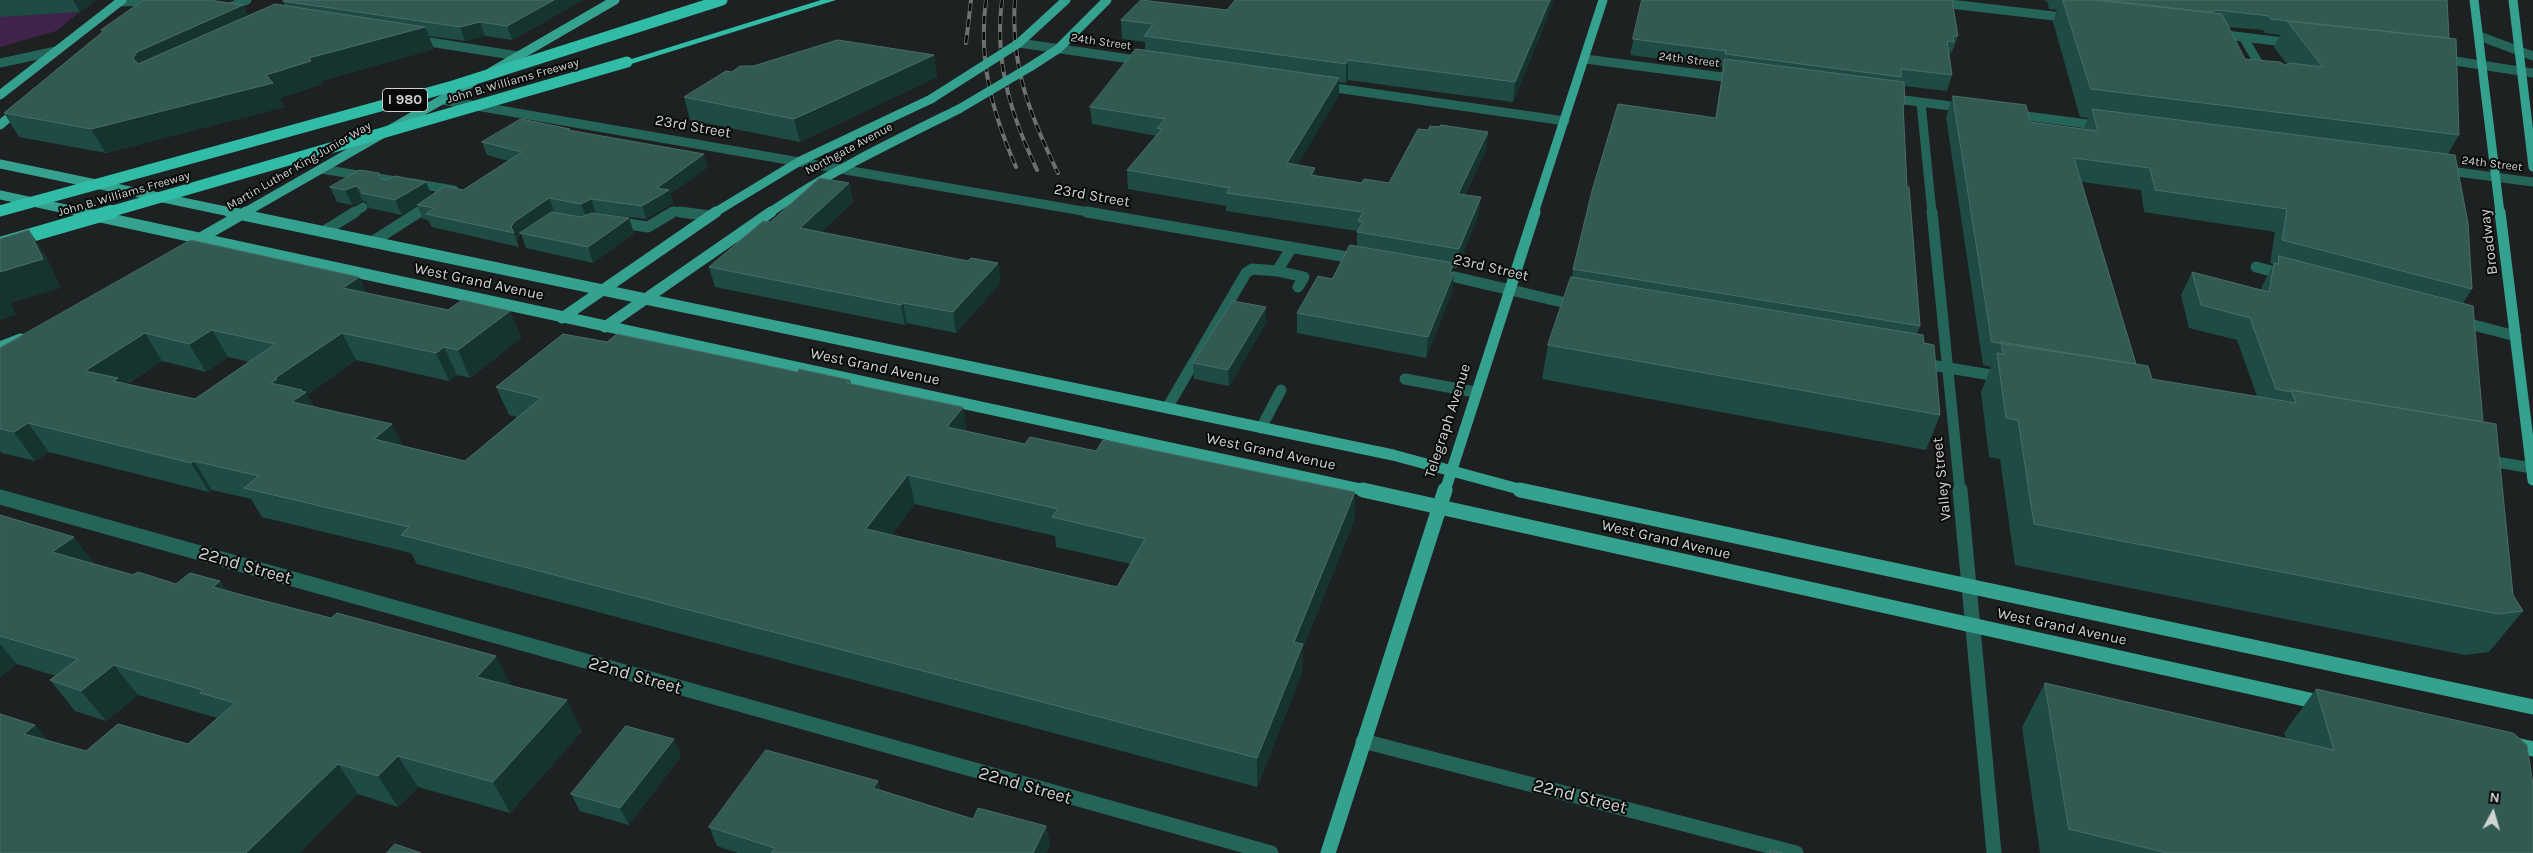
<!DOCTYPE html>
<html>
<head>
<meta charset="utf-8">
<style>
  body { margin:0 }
  #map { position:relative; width:2533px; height:853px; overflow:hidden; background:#1e2121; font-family:Karla,sans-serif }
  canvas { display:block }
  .north { position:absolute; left:2468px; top:788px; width:50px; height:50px; -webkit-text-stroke:4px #090b0a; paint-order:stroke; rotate:6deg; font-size:14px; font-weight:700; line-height:20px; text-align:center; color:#d1d3d3 }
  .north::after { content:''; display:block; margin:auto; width:18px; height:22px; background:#d1d3d3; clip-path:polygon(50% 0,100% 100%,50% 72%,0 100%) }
</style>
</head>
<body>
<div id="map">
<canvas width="2533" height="853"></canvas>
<div class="north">N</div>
</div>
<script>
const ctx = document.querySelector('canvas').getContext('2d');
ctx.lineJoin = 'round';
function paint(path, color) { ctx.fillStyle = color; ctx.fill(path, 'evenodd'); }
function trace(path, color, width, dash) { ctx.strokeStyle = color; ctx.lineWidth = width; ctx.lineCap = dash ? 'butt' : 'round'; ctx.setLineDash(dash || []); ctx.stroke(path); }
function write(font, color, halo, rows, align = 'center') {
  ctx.font = font + ' Karla,sans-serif'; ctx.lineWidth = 4; ctx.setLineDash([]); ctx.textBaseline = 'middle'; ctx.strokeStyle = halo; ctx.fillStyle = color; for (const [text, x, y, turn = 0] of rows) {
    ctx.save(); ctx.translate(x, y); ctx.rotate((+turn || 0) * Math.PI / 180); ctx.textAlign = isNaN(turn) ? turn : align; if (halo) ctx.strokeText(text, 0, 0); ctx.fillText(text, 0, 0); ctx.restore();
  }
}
const green = new Path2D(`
  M80 12 56 31 0 47V16Z`);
const minorFar2 = new Path2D(`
  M1916 0 2071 18
  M119 2 157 1
  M223 10 247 0
  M2218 34 2292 43
  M2479 36 2533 56
  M2243 37 2265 74
  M417 40 518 56
  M1019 43 1144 61
  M1585 59 1738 79
  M2442 59 2533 73
  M0 63 56 51
  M1322 86 1565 121
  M1889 98 1966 108
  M442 100 1094 213
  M1921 103 1932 213
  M2011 114 2103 126
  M321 169 402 182
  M2442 170 2533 182
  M412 183 454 190 450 193
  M353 213 363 207
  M417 213 433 203
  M671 213 674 211 689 213`);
const minorFar1 = new Path2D(`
  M680 212 710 216
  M1087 212 1359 259
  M1932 212 1960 491
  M615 222 648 227 673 212
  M323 232 355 212
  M372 242 419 212
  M1292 247 1277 271 1304 277 1298 287
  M2256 267 2286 275
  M1438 273 1579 306
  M2458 321 2516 336
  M1919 363 2003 377
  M1405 379 1475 392
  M1167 408 1246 273 1252 269 1277 271
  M1261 428 1281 390
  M2484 460 2533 468`);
const minor = new Path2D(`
  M1960 490 1994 853
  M0 497 1271 853
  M1363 741 1796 853`);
const majorFar2 = new Path2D(`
  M2474 0 2500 213
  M2513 0 2533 167
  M1019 43 1066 0
  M1030 67 1058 49 1107 0
  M491 72 615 0
  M0 95 122 0
  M0 125 21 107
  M0 164 235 213
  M0 195 84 213
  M244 213 473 82
  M714 213 800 161 931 99
  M769 213C829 172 894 141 959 109
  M1534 213 1603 0`);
const majorFar1 = new Path2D(`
  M78 212 1369 491
  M229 212 1393 455 1526 491
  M2500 212 2533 480
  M195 241 246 212
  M562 318 716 212
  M605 327 771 212
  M0 347 21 339
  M1445 491 1535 212`);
const major = new Path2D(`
  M1363 490 2323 703
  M1520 490 2533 707
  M2511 744 2533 749
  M1328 853 1445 490`);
const highway = new Path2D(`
  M821 0H836L631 64 622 62Z`);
const rail = new Path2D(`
  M986 0C978 60 992 112 1016 167
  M1002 0C994 62 1011 115 1037 170
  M1015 0C1010 66 1030 115 1058 173
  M966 43 971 0`);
const majorBridge = new Path2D(`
  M931 99 1019 43
  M959 109 1030 67`);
const highwayBridgeFar1 = new Path2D(`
  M0 211 453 86 722 0
  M106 213 627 62`);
const highwayBridge = new Path2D(`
  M0 244 111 212`);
const wall = new Path2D(`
  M0 0H96L80 12 0 17Z
  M583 0 512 40 485 36 465 41 429 36 434 49 321 81 322 84 280 98 284 107 106 153 19 137 4 113 103 32 101 30 243 5 248 16 285 6 283 1Z
  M1235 0H1553L1546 21 1513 102 1348 80 1346 83 1339 82V95L1297 165 1315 168V176L1362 183H1389L1428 130 1488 132 1486 150 1465 195 1481 197 1478 216 1457 268H1453V272L1454 273 1452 292 1426 358 1297 333V313L1332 279 1357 246V231L1226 211V206L1128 189 1127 170 1157 136 1092 124 1090 107 1145 50V42L1122 39 1121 20 1227 10Z
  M1642 0 1958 36 1952 52H1951L1949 56 1952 75 1947 91 1904 86 1905 104 1903 110 1907 187 1920 326 1917 334 1924 343 1940 415 1926 450 1542 379 1548 345 1572 277 1573 269 1715 117 1723 71 1722 70V67L1630 55Z
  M2042 0H2447L2449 38 2459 135 2448 154 2472 289 2463 303 2483 422 2513 595 2523 611 2489 652 2465 655 2015 565 2000 459 1989 457 1981 392 1991 367 1983 365 1946 117 1953 96 2030 122 2084 129 2088 118 2080 117 2053 22 2057 10 2049 9 2047 1ZM2228 27 2263 30 2265 33 2280 35 2274 47 2287 64 2285 65 2245 59ZM2082 182 2141 190 2144 212 2275 232 2270 263 2274 264 2262 286 2261 290 2192 272 2181 295 2189 328 2237 340 2257 396 2152 379 2136 364Z
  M934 55 937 77 800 142 690 120 684 97 732 72 753 66Z
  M571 131 708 167 670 194 673 203 646 219 596 213H595L629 218 634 233 593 263 526 248 521 234 519 235 517 241 519 247 432 227 428 220 423 219 417 205 402 215 369 208 366 202 363 201 352 205 337 202 330 187 379 173 382 179 385 180 432 195 463 190 508 161 487 155 482 142ZM554 212 583 217H581Z
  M849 183 853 202 821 232 968 261 998 263 1000 283 956 333 907 323 905 325 715 287 709 267 770 222Z
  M367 293 448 310 510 311 521 338 470 378 457 375 449 381 356 360 307 395 314 407 404 446 465 461 517 417 509 415 496 387 607 342 850 380 851 384 967 431 1025 444 1096 451 1355 492 1354 521 1303 648 1302 673 1257 787 417 564 411 553 262 517 251 499 212 490 209 492 49 452 35 461 2 453 0 451V348ZM228 357 249 362 195 399 127 384 162 361 206 372ZM915 504 1055 536 1056 547 1131 564 1117 587 891 535Z
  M1266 323 1229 386 1194 379 1193 363Z
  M0 515 95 565 133 575 176 584 220 581 226 590 512 686 582 731 510 813 418 787 398 807 358 794 0 853 35 725 48 741 86 751 188 744 217 718 138 695 106 721 75 711 50 680 56 676 17 664 0 677Z
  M2045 683 2286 738 2284 733 2316 689 2533 853H2040L2022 727Z
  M681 756 629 825 580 811 571 794Z
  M878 781 880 790 973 819 1046 826 1050 846 1046 853H738L717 846 709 827Z`);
const shadedWall = new Path2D(`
  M73 0H96L80 12Z
  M554 0H583L512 40 507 26Z
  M1550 0H1553V3L1546 21 1513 102 1515 82Z
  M243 5 254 27 146 81 133 58 137 52Z
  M480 22 485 36 465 41 460 27Z
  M425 27 434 49 321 81 322 84 280 98 284 107 106 153 91 129 266 75 309 58Z
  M934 55 937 77 800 142 794 119Z
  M1348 60V80L1346 83V64Z
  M1339 78V95L1287 182V163Z
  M1488 132 1486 150 1456 213 1458 194Z
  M704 154 708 167 670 194 673 203 646 219 642 206 657 188Z
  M1315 168V186L1311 175Z
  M426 182 432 196 402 215 395 200Z
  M849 183 853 202 805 248 800 228Z
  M356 186 363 201 352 205 345 190Z
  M1481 197 1478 216 1457 268 1459 249Z
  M549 198 554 212 522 233H520L521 234 519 235 517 241 511 227 514 222Z
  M591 199 596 213 586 217 581 204Z
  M629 218 634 233 593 263 588 247Z
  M29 230 47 258 61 288 11 303 16 315 0 320V272Z
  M998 263 1000 283 956 333 953 312Z
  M1454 263 1452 278 1454 273 1452 292 1426 358 1428 337Z
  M359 277 372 304 343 288Z
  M903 303 907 323 905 325 901 305Z
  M1266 307V323L1229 386 1228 370Z
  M510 311 521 338 470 378 458 350Z
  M212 330 228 357 206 372 189 344Z
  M145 333 162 361 123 386 85 371Z
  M342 333 356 360 307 395 321 421 293 405 271 383 275 378Z
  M444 347 457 375 449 381 436 353Z
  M963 407 968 435 947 427Z
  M28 423 49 452 35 461 14 432Z
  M392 424 407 453 374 439Z
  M194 461 212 490 209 492 191 463Z
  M908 475 915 504 873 558 866 529Z
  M1355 492 1354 521 1303 648 1302 673 1257 787V758L1294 642Z
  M74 537 97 567 52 552Z
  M220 581 240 612 213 587Z
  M0 644 17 664 0 677Z
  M496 656 512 687 477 677Z
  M114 665 138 695 106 721 81 691Z
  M567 700 582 731 510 813 493 782Z
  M35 725 62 756 24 734Z
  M674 739 681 756 629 825 620 808Z
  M398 756 418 787 398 807 378 776Z
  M338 764 358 794 300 853H246Z
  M878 781 883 801 873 788Z
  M1046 826 1050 846 1046 853H1033Z`);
const building = new Path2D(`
  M144 0H209L243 5 137 52 133 58 138 64 275 4 425 27 309 58 311 61 266 75 273 83 91 129 4 113 105 30H101Z
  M284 0H554L507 26 480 22 460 27 283 1Z
  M1141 0 1227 10 1235 0H1550L1515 82 1348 60 1346 64 1144 36 1153 24 1121 20Z
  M1642 0H1952L1958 36H1953L1954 42 1947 41 1952 75 1901 69V77L1725 54 1726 51 1633 39Z
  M2063 0H2096L2222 14 2245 59 2280 62 2285 65 2290 63 2323 67 2287 21 2456 39 2459 135 2091 89Z
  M2102 0H2447L2449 38 2271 19 2269 16 2217 10 2210 12Z
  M838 40 934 55 794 119 684 97 726 71 732 72 740 66H753Z
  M1136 49 1339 78 1287 163 1315 168 1311 175 1362 183 1364 179 1389 183 1418 129 1428 130 1430 126 1439 127 1441 125 1488 132 1458 194 1481 197 1459 249 1357 232 1363 222 1358 221 1363 212 1226 193 1230 188 1127 170 1162 129 1157 128 1165 119 1090 107Z
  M1725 59 1904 82 1905 104H1903L1907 187H1909L1920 326 1573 269 1592 191 1618 104 1716 118Z
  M1953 96 2026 105 2030 122 2098 131 2092 109 2455 155 2468 223 2472 289 2282 240 2287 209 2155 190 2150 168 2074 158 2136 364 1992 342Z
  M521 119 570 129 568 130 704 154 657 188 669 190 642 206 591 199 581 204 549 198 514 222 511 227 514 233 426 214 434 208 417 205 445 186 463 190 522 152 482 142Z
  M360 170 379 173 380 178 385 180 395 176 426 182 395 200 362 193 361 189 356 186 345 190 330 187Z
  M820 178 849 183 800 228 968 261 971 258 998 263 953 312 903 303 901 305 709 267 763 221 770 222Z
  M552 212 581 217 592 213 629 218 588 247 520 233Z
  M29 230 43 259 0 272V239Z
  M191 240 359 277 343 288 448 310 462 300 510 311 458 350 444 347 436 353 342 333 275 378 277 379 271 383 302 390 300 391 306 392 292 402 392 424 374 439 465 461 541 398 496 387 563 334 607 342 617 334 798 372 799 369 850 380 847 383 963 407 947 427 1025 444 1030 437 1096 451 1103 440 1355 492 1294 642 1303 644 1257 758 401 535 409 527 244 488 259 476 194 461 191 463 28 423 14 432 0 429V348ZM212 330 275 344 195 399 113 381 118 378 85 371 145 333 189 344ZM908 475 1058 509 1052 517 1145 539 1117 587 866 529Z
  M1350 245 1454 263 1450 272 1454 273 1428 337 1297 313 1318 276 1332 279Z
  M2279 256 2473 306 2483 422 2291 390 2290 392 2276 389 2250 318 2201 305 2192 272 2269 292 2274 263 2278 264Z
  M1571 277 1923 335 1924 343 1934 345 1940 415 1548 345Z
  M1233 301 1266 307 1228 370 1193 363Z
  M2001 342 2148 366 2152 379 2296 403 2291 390 2496 424 2513 595 2523 611 2498 614 2034 524 2018 420 2006 418 1997 353 2003 354Z
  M0 515 74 537 52 552 133 575 138 572 176 584 190 573 220 581 213 587 246 596 331 618 337 613 496 656 477 677 567 700 493 782 398 756 378 776 338 764 246 853H0V714L35 725 24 734 86 751 118 724 188 744 235 703 200 693 203 690 114 665 81 691 50 680 78 659 0 636Z
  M2045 683 2334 750 2316 689 2513 733 2527 745 2533 785V853H2167L2069 829Z
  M626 726 674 739 620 808 571 794Z
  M766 750 878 781 873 788 973 819 978 808 1046 826 1033 853H771L775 848 709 827Z
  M395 844 421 853H387Z
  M1770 850 1783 853H1770Z`);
const farStreetnames = [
  ["24th Street",1101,42,8],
  ["24th Street",1689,60,7],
  ["John B. Williams Freeway",513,81,-16],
  ["Northgate Avenue",849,149,-28],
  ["24th Street",2492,164,7],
  ["Martin Luther King Junior Way",299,166,-30],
  ["John B. Williams Freeway",124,194,-16]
];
const shields = [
  [405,100,45]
];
const shieldNames = [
  ["I 980",405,100]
];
const streetNames = [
  ["23rd Street",693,127,10],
  ["23rd Street",1092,196,10],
  ["Broadway",2489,242,-97],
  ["23rd Street",1491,268,13],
  ["West Grand Avenue",479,282,12],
  ["West Grand Avenue",875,367,12],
  ["Telegraph Avenue",1448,421,-72],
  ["West Grand Avenue",1271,452,12],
  ["Valley Street",1942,479,-96],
  ["West Grand Avenue",1666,540,13],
  ["West Grand Avenue",2062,627,12]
];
const nearStreetnames = [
  ["22nd Street",245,566,16],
  ["22nd Street",635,676,16],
  ["22nd Street",1025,786,16],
  ["22nd Street",1580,797,14]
];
paint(green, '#40234a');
trace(minorFar2, '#246459', 9);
trace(minorFar1, '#246459', 11);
trace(minor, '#246459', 15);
trace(majorFar2, '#35a290', 9);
trace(majorFar1, '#35a290', 11);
trace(major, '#35a290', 15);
paint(highway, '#30bca6');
trace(rail, '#6f7171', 4);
trace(rail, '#090b0a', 2.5, [8]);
trace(majorBridge, '#35a290', 9);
trace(highwayBridgeFar1, '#30bca6', 11);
trace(highwayBridge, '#30bca6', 14);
paint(wall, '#1e4b44');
paint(shadedWall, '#16342f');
paint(building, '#315a53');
trace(building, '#4a6d67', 1);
write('12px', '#d1d3d3', '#090b0a', farStreetnames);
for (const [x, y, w] of shields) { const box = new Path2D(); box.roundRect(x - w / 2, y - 11.5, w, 23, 4); ctx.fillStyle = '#090b0a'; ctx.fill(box); trace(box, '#d1d3d3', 1); }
write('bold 14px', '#d1d3d3', null, shieldNames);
write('15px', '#d1d3d3', '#090b0a', streetNames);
write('18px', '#d1d3d3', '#090b0a', nearStreetnames);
</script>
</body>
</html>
